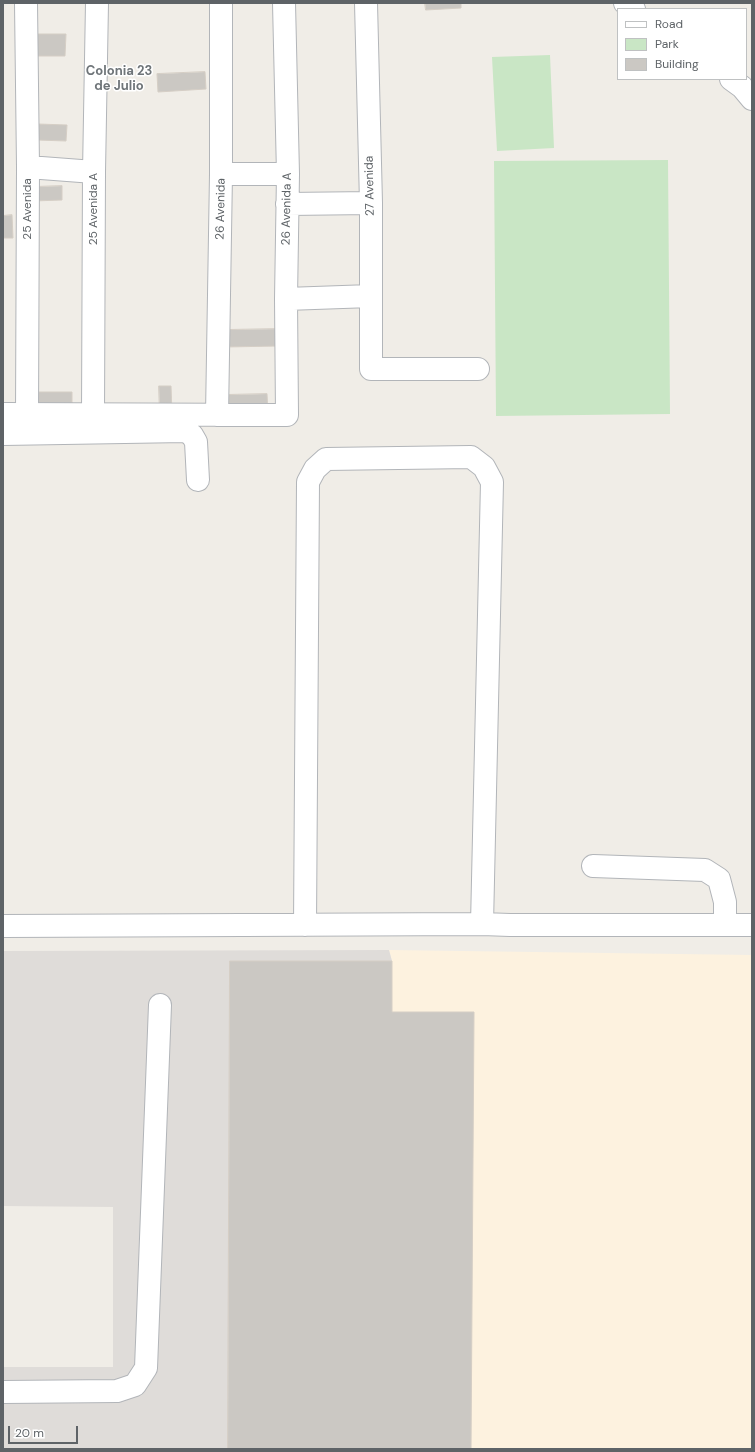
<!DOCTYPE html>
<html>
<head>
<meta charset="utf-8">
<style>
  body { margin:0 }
  #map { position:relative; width:755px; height:1452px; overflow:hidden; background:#f0ede7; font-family:"DM Sans",sans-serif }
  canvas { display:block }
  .frame { position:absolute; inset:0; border:4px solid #5e6367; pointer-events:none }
  .legend { position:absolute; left:617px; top:8px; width:130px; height:72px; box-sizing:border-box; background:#fff; border:1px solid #bfc1c2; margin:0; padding:5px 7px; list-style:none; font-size:12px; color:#5e6367 }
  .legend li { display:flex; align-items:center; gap:8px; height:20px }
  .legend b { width:20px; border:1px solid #bfc1c2 }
  .scale { position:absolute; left:8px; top:1426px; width:70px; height:18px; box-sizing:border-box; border:2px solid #5e6367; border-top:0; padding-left:5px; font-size:12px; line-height:14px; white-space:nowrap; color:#5e6367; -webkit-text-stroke:3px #fff; paint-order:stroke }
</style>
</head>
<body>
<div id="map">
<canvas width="755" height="1452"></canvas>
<div class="frame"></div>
<ul class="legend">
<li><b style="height:5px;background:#fff"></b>Road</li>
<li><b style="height:11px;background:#c9e6c5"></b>Park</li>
<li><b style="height:11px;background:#cbc8c3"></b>Building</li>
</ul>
<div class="scale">20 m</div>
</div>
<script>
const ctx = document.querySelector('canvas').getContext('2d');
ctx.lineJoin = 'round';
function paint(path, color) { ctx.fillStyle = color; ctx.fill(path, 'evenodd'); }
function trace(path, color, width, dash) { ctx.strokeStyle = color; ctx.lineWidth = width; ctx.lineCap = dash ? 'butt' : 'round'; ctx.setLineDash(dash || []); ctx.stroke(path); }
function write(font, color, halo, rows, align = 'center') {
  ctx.font = font + ' "DM Sans",sans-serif'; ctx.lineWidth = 3; ctx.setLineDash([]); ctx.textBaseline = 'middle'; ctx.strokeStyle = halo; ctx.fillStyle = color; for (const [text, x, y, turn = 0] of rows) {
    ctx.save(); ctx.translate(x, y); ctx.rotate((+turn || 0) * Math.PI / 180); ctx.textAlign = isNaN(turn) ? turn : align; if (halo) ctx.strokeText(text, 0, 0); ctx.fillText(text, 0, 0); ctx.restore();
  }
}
const commercial = new Path2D(`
  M389 950 752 955V1449H390L392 961Z`);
const industrial = new Path2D(`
  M389 950 392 961 390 1449H3V1367H113V1207L3 1206V951Z`);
const green = new Path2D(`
  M550 55 554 148 497 151 492 57Z
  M668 160 670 414 496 416 494 161Z`);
const building = new Path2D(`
  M425 3H461V8L426 10Z
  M38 34H66L65 56H37Z
  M205 72 206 89 158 92 157 74Z
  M38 124 67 125 66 141 37 140Z
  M62 186V200L33 201V187Z
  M12 215 13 238H3V216Z
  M277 329 278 346 225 347V330Z
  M159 386H171L172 414H160Z
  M33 392H72V411H33Z
  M267 394 268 413 225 414 224 395Z
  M230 961H392V1012H474L471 1449H228Z`);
const minor = new Path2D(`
  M26 3 28 167 27 415
  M366 3 371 203V369H478
  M625 3 634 9
  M731 79 742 87 752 99
  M28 167 94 172
  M221 174H288
  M287 204 371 203
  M286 299 371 296
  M3 414 287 415 286 299 288 174 284 3
  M93 414 94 172 97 3
  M217 415 221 174V3
  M3 434 185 431 192 435 196 442 198 480
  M593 866 705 870 719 879 725 902V924
  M305 925 308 482 315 469 326 459 471 457 484 467 492 482 482 924
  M3 926 482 924 510 925H752
  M3 1392 117 1391 135 1385 146 1368 160 1005`);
const streetNames = [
  ["27 Avenida",370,186,-91],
  ["25 Avenida",28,209,-90],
  ["25 Avenida A",94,209,-90],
  ["26 Avenida",221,209,-89],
  ["26 Avenida A",287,209,-89]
];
const neighbourhoodNames = [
  ["Colonia 23",119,72],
  ["de Julio",119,87]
];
paint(commercial, '#fdf2df');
paint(industrial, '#dfdcd9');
paint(green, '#c9e6c5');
paint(building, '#cbc8c3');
trace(building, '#d5cec5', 1);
trace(minor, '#b2b5b9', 24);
trace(minor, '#fff', 22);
write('12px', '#5e6367', '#fff', streetNames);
write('bold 13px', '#6f7579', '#fff', neighbourhoodNames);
</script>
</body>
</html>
